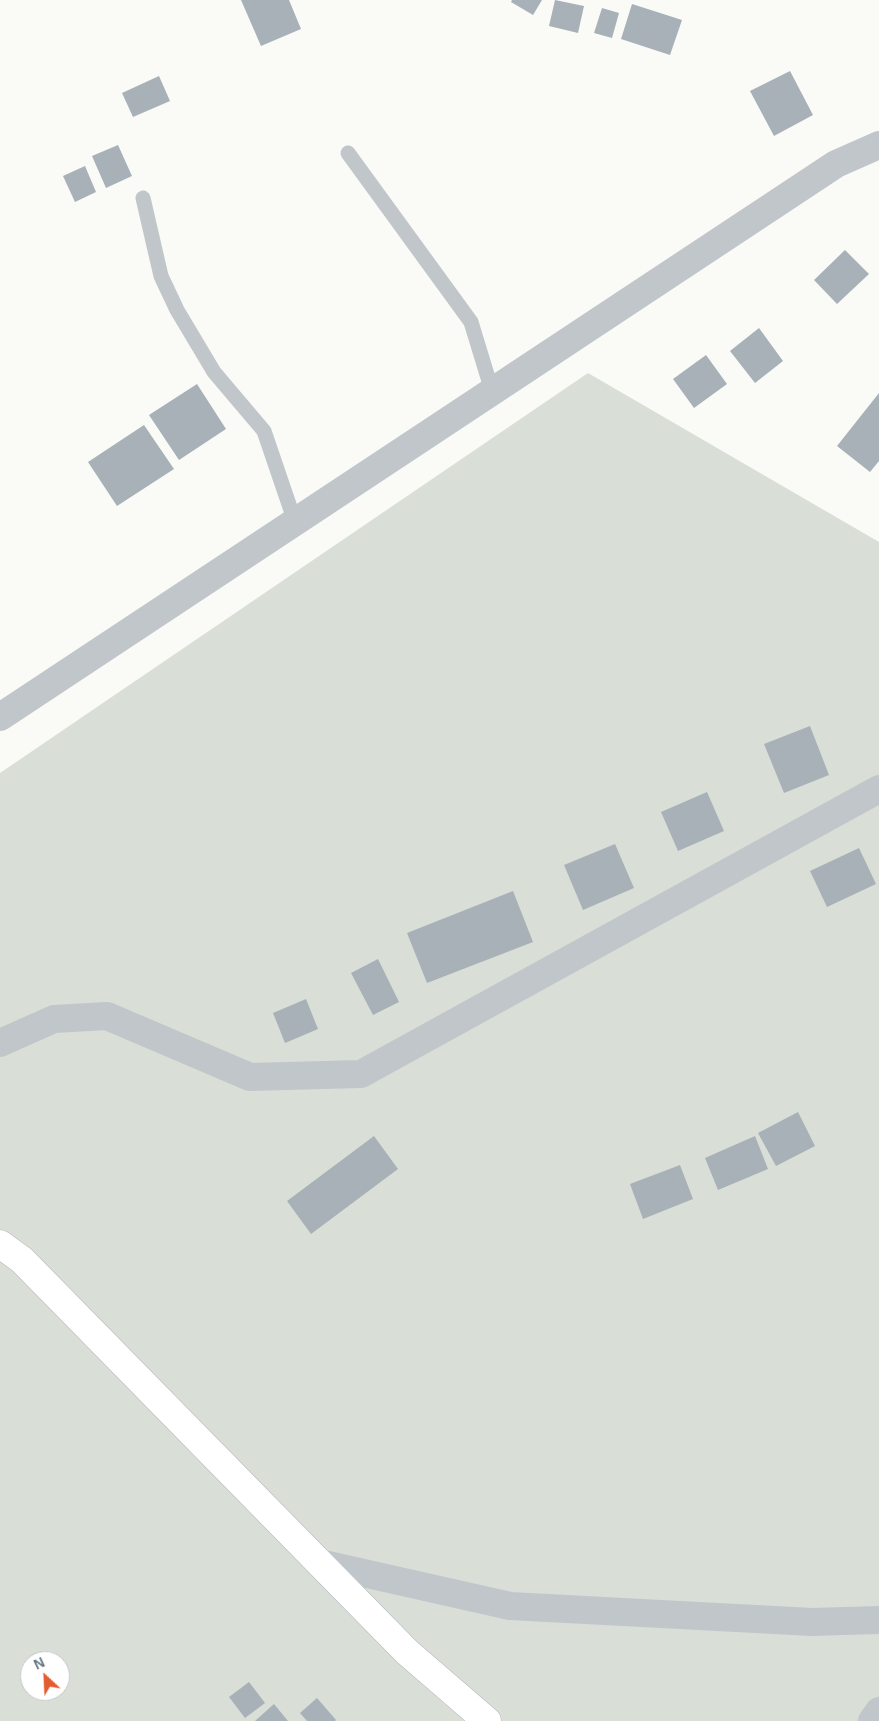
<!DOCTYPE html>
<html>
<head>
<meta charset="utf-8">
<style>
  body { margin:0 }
  #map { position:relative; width:879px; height:1721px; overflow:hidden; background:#fafaf7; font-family:Arial,sans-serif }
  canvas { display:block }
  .north { position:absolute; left:20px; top:1651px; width:50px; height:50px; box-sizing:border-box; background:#fff; border:1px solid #c1c8cd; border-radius:50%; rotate:335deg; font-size:14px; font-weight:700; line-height:20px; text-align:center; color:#657582 }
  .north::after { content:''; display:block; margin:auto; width:18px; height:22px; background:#e25d2f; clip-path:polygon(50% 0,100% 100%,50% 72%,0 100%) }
</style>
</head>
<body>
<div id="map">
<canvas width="879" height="1721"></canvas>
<div class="north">N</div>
</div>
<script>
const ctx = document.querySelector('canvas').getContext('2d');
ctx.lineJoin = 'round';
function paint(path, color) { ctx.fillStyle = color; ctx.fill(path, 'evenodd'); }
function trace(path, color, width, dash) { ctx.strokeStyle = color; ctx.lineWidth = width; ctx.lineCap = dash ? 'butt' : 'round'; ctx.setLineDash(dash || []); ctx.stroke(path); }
const green = new Path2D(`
  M588 373 879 542V1721H0V773ZM30 1661H60V1691H30Z`);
const building = new Path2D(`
  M241 0H289L301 29 261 46Z
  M512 0H542L533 15 511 2Z
  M555 0 584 6 578 33 549 26Z
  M632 4 682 20 670 55 621 39Z
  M602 8 619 13 612 38 594 33Z
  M790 71 813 115 774 136 750 91Z
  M159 76 170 101 133 117 122 93Z
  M118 145 132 176 106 188 92 156Z
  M85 166 96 192 75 202 63 176Z
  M845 250 869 274 837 304 814 280Z
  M759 328 783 361 755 383 730 351Z
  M706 355 727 384 694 408 673 379Z
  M197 384 226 429 179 460 149 415Z
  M879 393V461L870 472 837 446Z
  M144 425 174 469 117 506 88 462Z
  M810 726 829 775 784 793 764 744Z
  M707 792 724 831 678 851 661 812Z
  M615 844 634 888 583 910 564 865Z
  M859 848 876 884 827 907 810 871Z
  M513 891 533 942 427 983 407 933Z
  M378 959 399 1002 373 1015 351 973Z
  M306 999 318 1029 285 1043 273 1013Z
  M798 1112 815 1146 776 1166 758 1133Z
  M374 1136 398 1169 311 1234 287 1201Z
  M755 1136 768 1169 718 1190 705 1158Z
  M680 1165 693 1199 643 1219 630 1184Z
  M249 1682 265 1703 245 1718 229 1697Z
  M317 1698 336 1720 335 1721H307L300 1713Z
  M274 1704 288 1721H255Z`);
const lane = new Path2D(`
  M348 153 471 322 492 391
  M143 198 161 276 177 310 214 372 264 431 295 522`);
const street = new Path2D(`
  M0 717 836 164 879 145
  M0 1043 54 1019 107 1016 250 1077 361 1074 879 789
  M319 1563 510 1606 812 1622 879 1620
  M872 1721 879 1711`);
const secondary = new Path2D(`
  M0 1244 22 1260 407 1652 487 1721`);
paint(green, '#d9dfd7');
paint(building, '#a7b1b7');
trace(secondary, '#b6bbc0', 29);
trace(lane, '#c1c6ca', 15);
trace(street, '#c1c6ca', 28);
trace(secondary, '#fff', 28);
</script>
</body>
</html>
